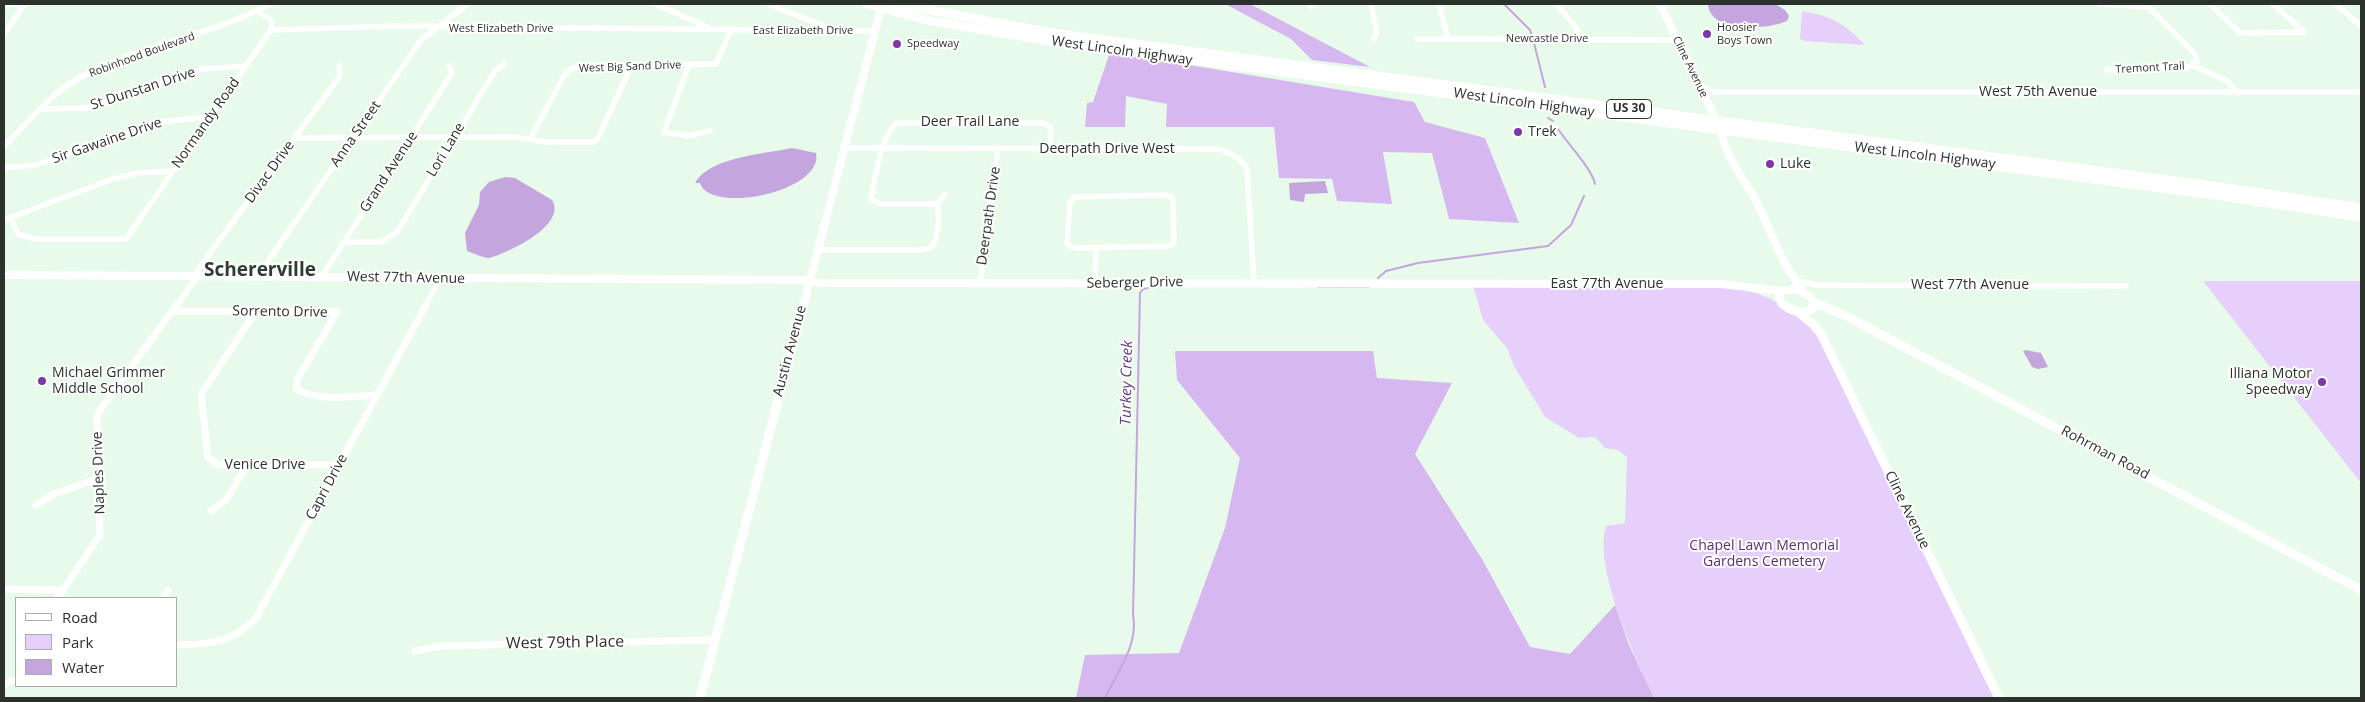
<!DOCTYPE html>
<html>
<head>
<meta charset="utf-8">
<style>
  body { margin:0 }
  #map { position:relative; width:2365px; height:702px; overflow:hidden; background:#e8faea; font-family:"Open Sans",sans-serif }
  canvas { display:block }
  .frame { position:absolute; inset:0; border:5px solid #2b322c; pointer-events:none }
  .legend { position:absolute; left:15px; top:597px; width:162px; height:90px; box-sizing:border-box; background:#fff; border:1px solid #aaadab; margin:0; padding:6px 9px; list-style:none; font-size:15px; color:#2b322c }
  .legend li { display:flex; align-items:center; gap:10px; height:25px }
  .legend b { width:25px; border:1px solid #aaadab }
</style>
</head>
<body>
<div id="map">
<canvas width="2365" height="702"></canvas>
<div class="frame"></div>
<ul class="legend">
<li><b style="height:6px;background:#fff"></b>Road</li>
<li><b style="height:14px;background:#e7cffb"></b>Park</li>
<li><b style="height:14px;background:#c5a5dd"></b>Water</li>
</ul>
</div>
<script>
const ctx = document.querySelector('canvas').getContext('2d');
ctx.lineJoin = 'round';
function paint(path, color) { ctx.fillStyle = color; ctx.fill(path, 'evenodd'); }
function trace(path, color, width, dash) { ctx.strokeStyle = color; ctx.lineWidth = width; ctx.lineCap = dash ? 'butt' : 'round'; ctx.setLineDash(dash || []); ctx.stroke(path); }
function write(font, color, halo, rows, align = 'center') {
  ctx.font = font + ' "Open Sans",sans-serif'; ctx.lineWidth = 4; ctx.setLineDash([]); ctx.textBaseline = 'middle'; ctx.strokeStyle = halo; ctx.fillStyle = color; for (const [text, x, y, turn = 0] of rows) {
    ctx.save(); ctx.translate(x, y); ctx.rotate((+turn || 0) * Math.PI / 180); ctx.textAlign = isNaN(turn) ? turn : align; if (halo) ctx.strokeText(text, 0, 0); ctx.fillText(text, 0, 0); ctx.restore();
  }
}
const green = new Path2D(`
  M1802 11C1832 16 1844 23 1865 45L1804 41 1800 39Z
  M2203 281H2361V483Z
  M1473 285 1727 286C1766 293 1795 307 1820 339L1994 698H1654C1636 659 1593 569 1606 526L1625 523 1627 457 1618 450 1605 448 1595 437 1579 438 1545 417 1514 366 1507 348 1483 320Z`);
const forest = new Path2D(`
  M1225 4H1250L1370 67 1312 60 1291 39Z
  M1110 52 1414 102 1425 122 1485 138 1519 223 1449 219 1432 153 1383 152 1392 204 1337 201 1332 179 1279 178 1274 127H1166L1167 104 1126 96 1125 127H1085L1087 103 1093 102Z
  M1175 351H1373L1377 378 1452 383 1415 454 1482 559 1530 647 1570 654 1615 605 1629 645 1654 698H1076L1085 655 1179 653 1225 528 1240 458 1177 380Z`);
const water = new Path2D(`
  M1708 4H1775L1785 10 1789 16 1787 21C1768 30 1709 33 1708 4Z
  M792 148 816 153C824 192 710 215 700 183H695C709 157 765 154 792 148Z
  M505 177 515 178 552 200C568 225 506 254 489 258 484 258 472 253 467 251L465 233 479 205 480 192 489 182Z
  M1325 181 1328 193 1305 194 1304 202 1290 200 1289 183Z
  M2026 350 2041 353 2048 367 2038 369 2032 367 2023 351Z`);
const stream = new Path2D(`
  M1504 4 1530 30 1532 36
  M1534 43 1545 87
  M1548 118 1553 121
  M1558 129C1568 144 1592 169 1595 184
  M1378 278 1386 271 1418 263 1548 246 1571 225 1584 196
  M1318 287H1369
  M1105 698C1117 673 1139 644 1133 615L1140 293 1143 289 1151 287`);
const streetFar1 = new Path2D(`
  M4 4H26
  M655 4 712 29
  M768 4 832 29
  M1371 4 1377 32 1374 39
  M1439 4 1448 39
  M1556 4 1576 27 1582 40
  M2100 4 2148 7
  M2210 4 2240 33 2304 32
  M2273 4 2304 32
  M2336 4 2361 26
  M1311 6 1312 4
  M271 30 395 26 874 31
  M4 34 24 5
  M1417 39 1678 40
  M689 65 664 132 687 136 710 131
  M2192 65 2227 81 2237 92
  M2107 70 2186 68 2197 62 2194 53 2146 4
  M1699 86 1715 92H2361
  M41 109 86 108 202 69 246 66
  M295 138 516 137 546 142H593L598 138 631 66
  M530 139 565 74 571 69 581 66 716 64 731 30
  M4 147C27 123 50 94 79 78 138 45 208 37 270 4
  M844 148 1217 149C1230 152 1240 157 1247 169L1254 282
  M4 168 36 165 157 122 211 117
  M1164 195 1172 197 1173 201 1174 241 1170 246 1078 248 1071 247 1067 243 1070 202 1075 197Z
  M937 204 945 194
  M10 217 18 234 35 239H126L271 30 272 21 258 11
  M4 220 110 180 137 173 172 171
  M344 242H381L397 232 495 71 504 64
  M817 250H918C923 249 930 250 933 245 938 238 940 212 937 204H881L871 199C875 180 881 134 897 123H1044L1051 128 1049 148
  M257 277 421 40 468 4
  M321 278 452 73 449 66
  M1795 280 1815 285 2126 286
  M980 284 998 148
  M1095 284 1096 248
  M176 307 197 277V271L340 76 339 66
  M425 307 440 279`);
const street = new Path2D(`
  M173 311 337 312 297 380 296 389C318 402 352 396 377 395
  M256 311 201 394 208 458 219 465H339
  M36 505 54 494 99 478
  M211 511 227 499 247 465
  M4 589 64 590
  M58 598 100 535 97 418 99 412 176 305
  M163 598 168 590
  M176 645C208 645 234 642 256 618L426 305
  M415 651 440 646 715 640
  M4 684 16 679`);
const secondaryFar1 = new Path2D(`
  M1660 4 1719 126
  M1721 130C1725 156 1743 177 1755 199 1771 230 1782 266 1804 292
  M4 275 809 280 820 283 1721 284 1782 291
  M1814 302 1824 307
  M803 307 882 4
  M1786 307 1781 303 1779 295 1782 291 1796 289 1811 297 1815 307`);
const secondary = new Path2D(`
  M1784 305C1794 312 1807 317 1815 305
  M1821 305 1848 317 2361 590
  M1798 312 1813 324 1821 334 1999 698
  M700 698 803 305`);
const primary = new Path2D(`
  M867 4 931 21 1056 42 2207 194 2361 217
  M898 4 1052 33 2206 185 2361 208`);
const markers = [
  [1707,34,5,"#7e36a9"],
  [897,44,5,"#7e36a9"],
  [1518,132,5,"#7e36a9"],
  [1770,164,5,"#7e36a9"],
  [42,381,5,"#7e36a9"],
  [2322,382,5,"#7e36a9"]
];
const farPoinames = [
  ["Hoosier",1717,28],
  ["Boys Town",1717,41],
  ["Speedway",907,44]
];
const farStreetnames = [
  ["West Elizabeth Drive",501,29],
  ["East Elizabeth Drive",803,31],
  ["Newcastle Drive",1547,39],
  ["Robinhood Boulevard",142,55,-20],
  ["West Big Sand Drive",630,67,-2],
  ["Cline Avenue",1690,67,64],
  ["Tremont Trail",2150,68,-3]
];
const shields = [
  [1629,109,45]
];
const shieldNames = [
  ["US 30",1629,109]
];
const streetNames = [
  ["West Lincoln Highway",1122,51,8],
  ["St Dunstan Drive",143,89,-18],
  ["West 75th Avenue",2038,92],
  ["West Lincoln Highway",1524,103,8],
  ["Deer Trail Lane",970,122],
  ["Normandy Road",206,123,-55],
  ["Anna Street",356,134,-55],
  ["Sir Gawaine Drive",107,141,-19],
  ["Deerpath Drive West",1107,149],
  ["Lori Lane",446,150,-59],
  ["West Lincoln Highway",1925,156,7],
  ["Divac Drive",270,172,-54],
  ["Grand Avenue",389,172,-57],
  ["Deerpath Drive",989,216,-82],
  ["West 77th Avenue",406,278,1],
  ["Seberger Drive",1135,283,-1],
  ["East 77th Avenue",1607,284],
  ["West 77th Avenue",1970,285],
  ["Sorrento Drive",280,312,1],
  ["Austin Avenue",790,351,-75],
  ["Rohrman Road",2105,453,28],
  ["Venice Drive",265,465],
  ["Naples Drive",99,473,-92],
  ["Capri Drive",327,487,-62],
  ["Cline Avenue",1907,510,64]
];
const poiNames = [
  ["Trek",1528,132],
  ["Luke",1780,164],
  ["Michael Grimmer",52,373],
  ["Middle School",52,389],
  ["Illiana Motor",2312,374,"right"],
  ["Speedway",2312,390,"right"]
];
const parkNames = [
  ["Chapel Lawn Memorial",1764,546],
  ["Gardens Cemetery",1764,562]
];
const waterNames = [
  ["Turkey Creek",1127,383,-89]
];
const nearStreetnames = [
  ["West 79th Place",565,643,-1]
];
const districtNames = [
  ["Schererville",260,271]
];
paint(green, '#e7cffb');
paint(forest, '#d7b7f0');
paint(water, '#c5a5dd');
trace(stream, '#c5a5dd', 2);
trace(streetFar1, '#fff', 5.5);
trace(street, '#fff', 7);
trace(secondaryFar1, '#fff', 8);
trace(secondary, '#fff', 9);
trace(primary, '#fff', 9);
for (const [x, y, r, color] of markers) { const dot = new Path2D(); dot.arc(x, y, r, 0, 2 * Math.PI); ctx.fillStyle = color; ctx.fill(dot); trace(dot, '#fff', 2); }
write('11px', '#2b322c', '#fff', farPoinames, 'left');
write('11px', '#2b322c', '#fff', farStreetnames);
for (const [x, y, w] of shields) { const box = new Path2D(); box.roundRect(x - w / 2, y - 9.5, w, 19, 4); ctx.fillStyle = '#fff'; ctx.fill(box); trace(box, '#2b322c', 1); }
write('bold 12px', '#2b322c', null, shieldNames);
write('14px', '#2b322c', '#fff', streetNames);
write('14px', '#2b322c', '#fff', poiNames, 'left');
write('14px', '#583073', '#fff', parkNames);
write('italic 15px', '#653d81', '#fff', waterNames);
write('16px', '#2b322c', '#fff', nearStreetnames);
write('bold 19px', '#2f3d31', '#fff', districtNames);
</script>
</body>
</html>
